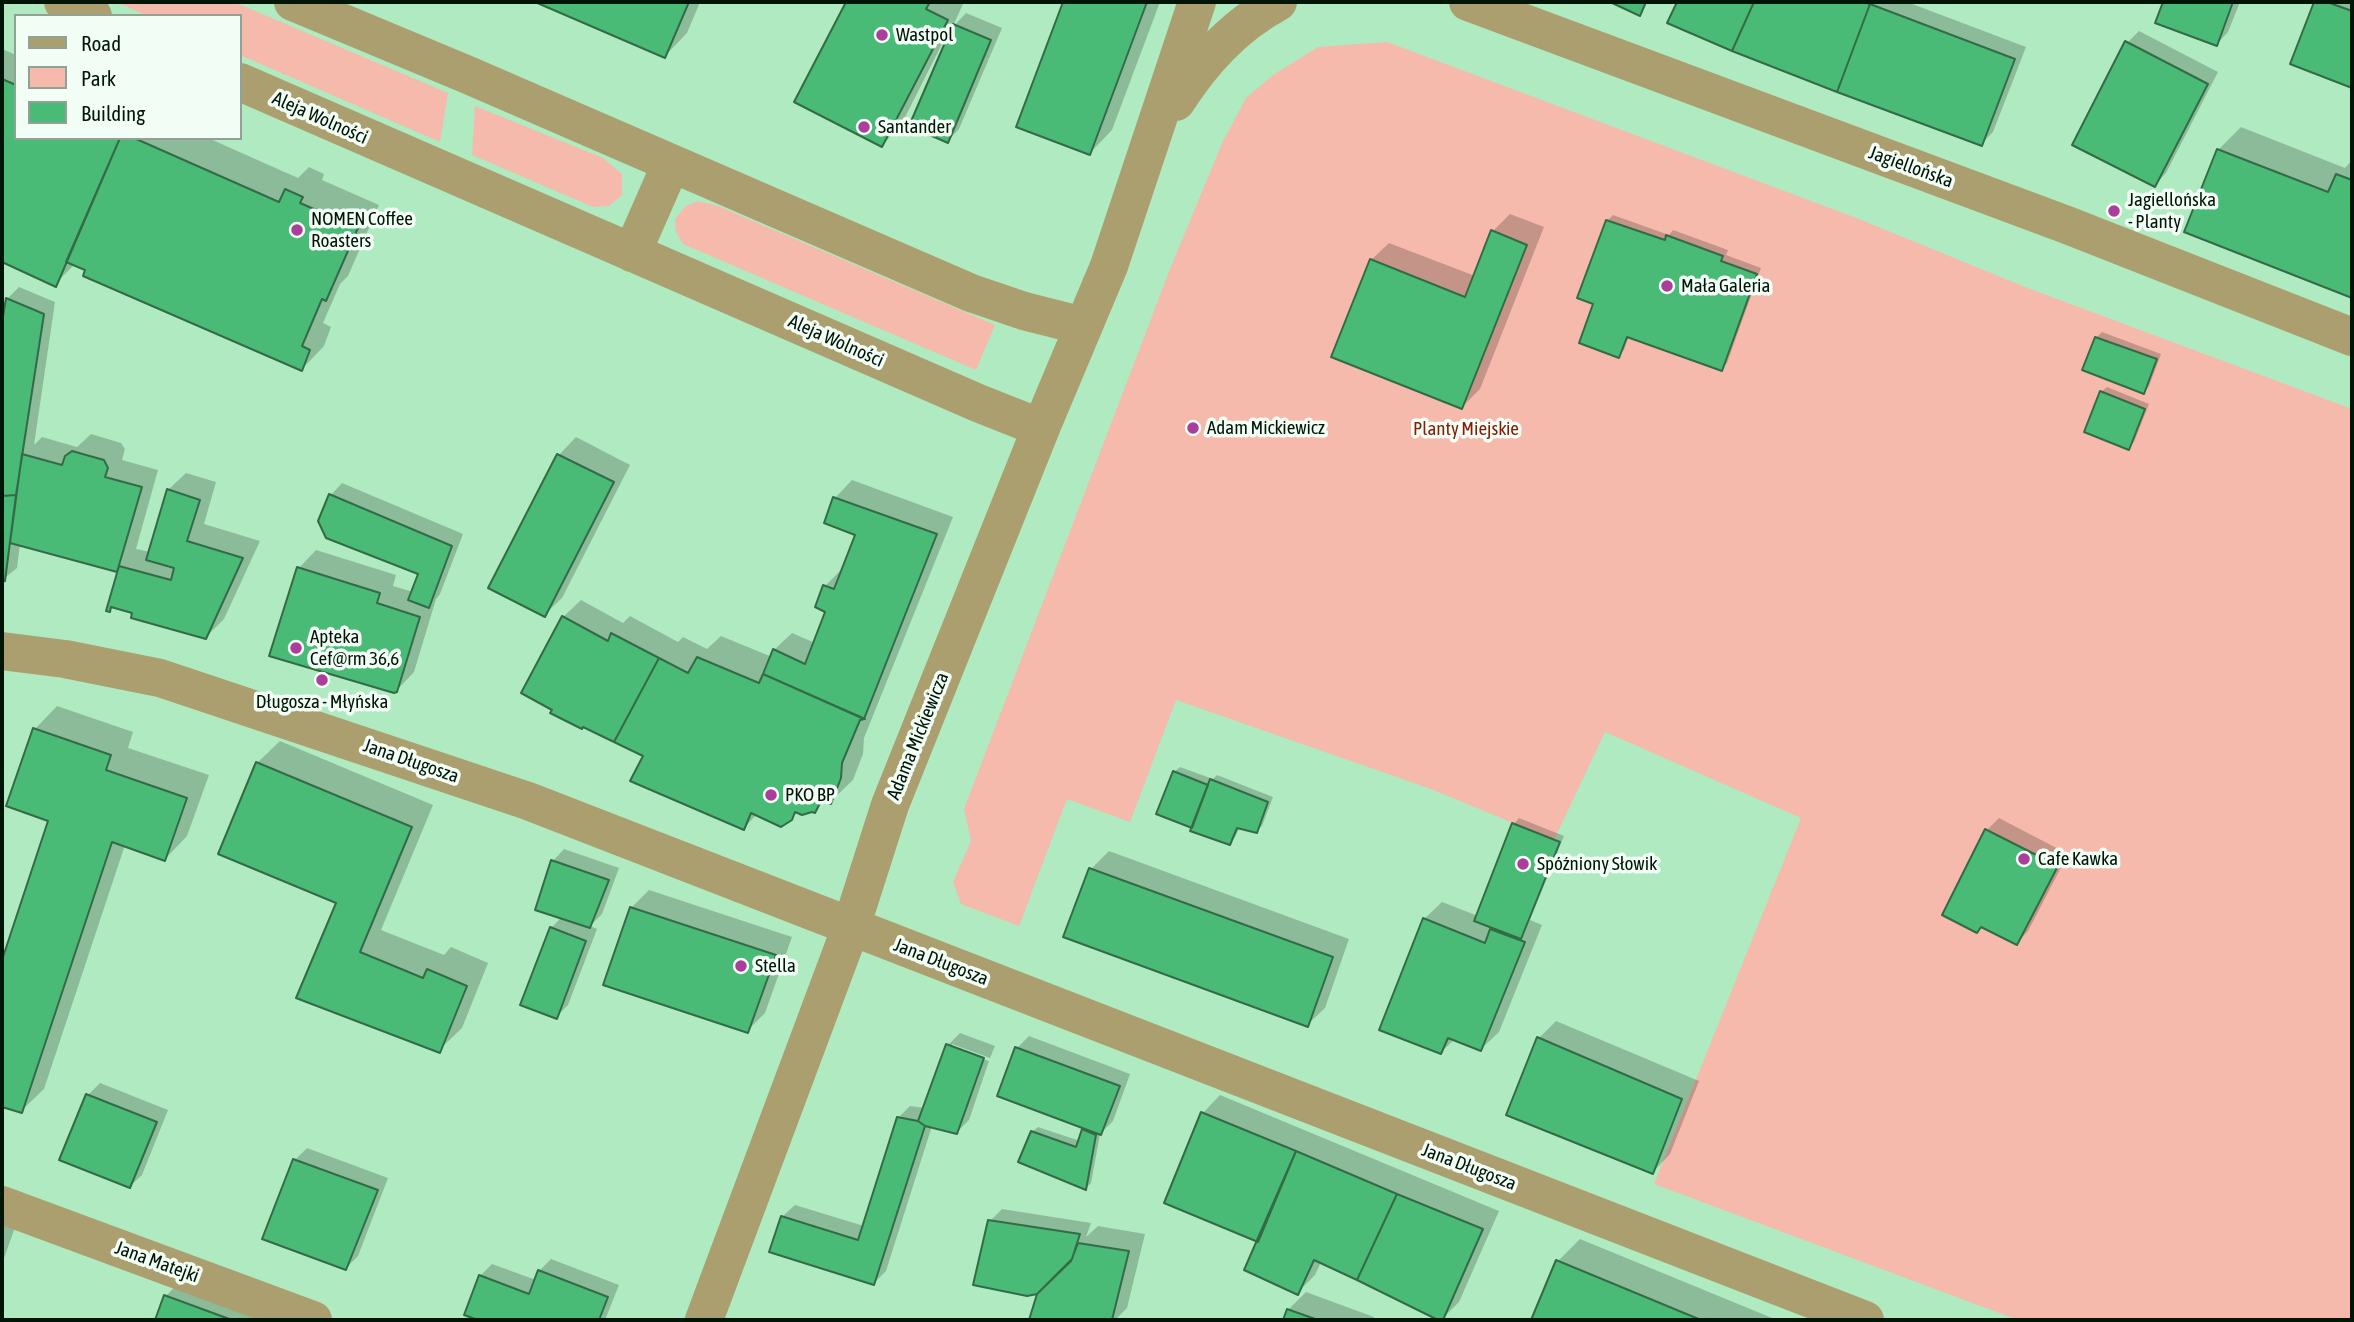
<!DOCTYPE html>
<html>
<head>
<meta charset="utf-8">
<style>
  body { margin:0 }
  #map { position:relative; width:2354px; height:1322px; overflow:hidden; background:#afeac0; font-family:"Asap Condensed",sans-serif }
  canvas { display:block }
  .frame { position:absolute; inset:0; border:4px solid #011507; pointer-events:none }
  .legend { position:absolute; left:14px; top:14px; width:228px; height:126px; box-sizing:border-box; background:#f2fef5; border:2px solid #92a196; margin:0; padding:9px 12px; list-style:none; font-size:21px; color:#011507 }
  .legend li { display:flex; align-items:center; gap:14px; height:35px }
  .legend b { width:35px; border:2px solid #92a196 }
</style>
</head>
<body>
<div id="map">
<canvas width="2354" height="1322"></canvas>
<div class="frame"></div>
<ul class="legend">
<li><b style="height:9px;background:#ab9e6f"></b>Road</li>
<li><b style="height:19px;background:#f5baac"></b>Park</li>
<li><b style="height:19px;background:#4abb76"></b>Building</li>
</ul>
</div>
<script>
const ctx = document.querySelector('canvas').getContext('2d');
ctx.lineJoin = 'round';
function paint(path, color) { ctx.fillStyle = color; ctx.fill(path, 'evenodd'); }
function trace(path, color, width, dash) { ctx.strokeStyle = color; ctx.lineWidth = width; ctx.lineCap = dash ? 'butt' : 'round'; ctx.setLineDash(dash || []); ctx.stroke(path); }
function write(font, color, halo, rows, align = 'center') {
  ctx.font = font + ' "Asap Condensed",sans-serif'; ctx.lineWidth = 7; ctx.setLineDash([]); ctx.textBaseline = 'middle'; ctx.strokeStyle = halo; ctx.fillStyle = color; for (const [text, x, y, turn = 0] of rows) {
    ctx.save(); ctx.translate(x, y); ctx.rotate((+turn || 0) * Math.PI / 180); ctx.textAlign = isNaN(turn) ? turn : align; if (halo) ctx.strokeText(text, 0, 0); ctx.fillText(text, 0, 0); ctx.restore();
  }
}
const green = new Path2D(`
  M116 2H234L448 93 440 142 240 55V16H148Z
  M1387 42 1859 219 2025 287 2352 409V1320H2018L1654 1184 1801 818 1605 732 1554 840 1431 789 1176 700 1130 822 1067 799 1019 926 961 904 953 882 971 841 964 809 1170 269 1223 141 1246 98 1273 75 1318 47Z
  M475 106 603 158 622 174V195L609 206 593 207 472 155Z
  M698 201 718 206 995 325 976 370 683 244 676 232 675 219 686 206Z`);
const shadow = new Path2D(`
  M539 2H700L687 33 665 56Z
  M848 2H964L952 28 966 13 1002 28 959 129 948 141V39L945 38 900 127 882 145 796 101Z
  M1065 2H1160L1112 130 1090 153 1018 126Z
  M1679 2H1907L2026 47 1993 132 1981 144 1670 22Z
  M2165 2H2240L2228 32 2217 44 2157 22Z
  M2316 2H2352V86L2292 63Z
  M2139 31 2218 72 2166 173 2155 185 2127 43Z
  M2 49 16 55V138H208L298 178 309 167 324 174 322 180 379 205 348 276 340 284 323 323 331 327 324 346 302 369 75 264 56 283 2 260Z
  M2241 127 2345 168 2352 160V296L2186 231 2218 150Z
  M1510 214 1544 227 1480 389 1462 407 1371 260 1389 243 1475 276 1493 231Z
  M1613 215 1669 235 1673 230 1728 250 1726 255 1761 268 1727 363 1721 369 1629 336 1624 350 1619 356 1595 303 1580 297 1608 220Z
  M19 287 55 302 34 445 42 437 77 447 91 434 121 443 125 449 122 460 158 470 136 549 150 552 168 490 186 473 216 482 204 524 260 541 224 619 206 637 114 606 109 610 119 570 20 544 17 568 2 580V332L7 299Z
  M2102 332 2161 354 2149 386 2144 392 2096 338Z
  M2107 387 2149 404 2134 442 2128 448 2101 392Z
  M576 437 630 465 562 598 544 615 559 455Z
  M852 480 953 517 864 738 863 754 853 780 830 802 825 800 815 811 798 812 791 818 757 814 744 828 646 755 563 617 581 600 623 623 630 616 678 642 683 637 707 649 721 636 772 657 774 650 792 633 815 643 827 611 825 586 842 569 857 534 835 498Z
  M342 483 463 534 440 594 436 599 414 672 396 691 299 568 316 550 396 575 393 586 413 592 420 573 331 495Z
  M57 706 133 732 128 748 209 775 187 836 165 859 125 845 44 1089 21 1111 2 1105V965L50 820 35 729Z
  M280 741 433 805 381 930 444 955 451 947 488 963 462 1028 439 1050 299 997 339 902 257 763Z
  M1180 767 1213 779 1217 775 1273 797 1262 826 1256 831 1240 827 1235 837 1230 843 1174 772Z
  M1519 818 1564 836 1530 920 1542 925 1499 1032 1481 1049 1455 1039 1441 1052 1424 919 1442 902 1478 916 1514 824Z
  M1999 818 2068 854 2028 931 2017 943 1987 830Z
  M564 849 619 868 602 914 590 926 597 929 568 1005 556 1017 551 928 562 917 553 861Z
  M1109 851 1349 939 1325 1008 1307 1025 1091 869Z
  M649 890 792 937 765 1013 747 1031 631 908Z
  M1556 1021 1699 1081 1670 1154 1653 1172 1539 1038Z
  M960 1033 995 1046 990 1058 952 1044V1048L989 1061 969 1120 957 1132 932 1126 886 1271 874 1283 772 1251 783 1216 795 1205 864 1226 898 1118 910 1106 925 1108 948 1045Z
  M1029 1036 1130 1074 1113 1121 1100 1134 1091 1183 1086 1188 1032 1132 1038 1127 1080 1141 1087 1127 1017 1048Z
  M100 1083 168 1110 142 1175 130 1186 88 1095Z
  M1220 1095 1499 1211 1459 1302 1441 1320 1321 1262 1315 1275 1297 1293 1261 1241 1166 1202 1203 1113Z
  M307 1148 388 1178 358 1256 346 1268 264 1237 295 1160Z
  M1002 1209 1091 1223 1086 1237 1098 1226 1145 1234 1127 1308 1115 1320H1031L1040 1291 1027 1295 990 1221ZM1076 1252 1072 1262 1045 1288 1043 1286Z
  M2 1210 19 1216 2 1264Z
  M1580 1239 1777 1320H1533L1558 1261Z
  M551 1259 619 1285 605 1320H483L466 1314 480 1276 492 1264 536 1280 539 1271Z
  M183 1278 295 1320H157L166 1296Z
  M1306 1292 1374 1317 1373 1320H1285L1288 1310Z`);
const building = new Path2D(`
  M535 2H689L665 58Z
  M846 2H930L926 9 948 20 882 147 794 102Z
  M1063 2H1147L1090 155 1016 127Z
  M1610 2H1646L1640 16Z
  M1677 2H1754L1732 51 1667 23Z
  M1754 2H1864L1870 4 1837 92 1732 51Z
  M2163 2H2233L2217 46 2155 23Z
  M2314 2H2327L2352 11V88L2290 64Z
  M1870 4 2015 59 1982 146 1837 92Z
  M953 24 991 40 948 143 909 126Z
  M2125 41 2208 84 2155 187 2072 145Z
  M2 79 16 85V138H120L56 287 2 262Z
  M120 138H134L279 202 285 189 303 197 300 203 358 228 326 301 322 299 302 346 310 350 302 371 83 276 85 270 66 262Z
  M2217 149 2328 192 2336 174 2352 180V298L2184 232Z
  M1606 220 1665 240 1666 235 1723 256 1721 261 1757 274 1722 371 1627 337 1619 358 1579 343 1593 304 1577 298Z
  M1491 230 1527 245 1462 409 1331 357 1370 259 1465 297Z
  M6 298 44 314 16 495 2 496V322Z
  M2095 337 2157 359 2144 394 2082 370Z
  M2100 391 2145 409 2129 450 2084 432Z
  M72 451 104 460 108 468 105 477 142 487 117 572 10 543 22 454 62 465 65 456Z
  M557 454 614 482 545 617 488 588Z
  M167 489 200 500 187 541 243 558 206 639 131 618 132 613 111 607 110 612 106 611 119 566 171 580 174 568 146 560Z
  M329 494 452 546 429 608 408 600 418 574 326 538 318 521Z
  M16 495 5 581 2 582V496Z
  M833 497 937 534 864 719 763 674 773 649 805 664 825 612 815 607 823 585 834 589 855 535 824 523Z
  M297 567 380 593 377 603 420 617 397 692 394 693 269 656Z
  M562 616 608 641 611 633 659 658 614 742 583 727 582 729 550 713 552 710 521 693Z
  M697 657 759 683 763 674 865 719 860 720 842 763 841 778 831 804 821 801 815 813 812 812 802 815 795 812 792 820 781 827 751 813 744 830 630 781 643 756 614 742 659 658 688 673Z
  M33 728 111 755 106 770 187 798 165 861 112 842 22 1113 2 1107V960L48 821 6 806Z
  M256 762 412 827 360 952 423 978 427 969 467 986 440 1053 296 998 336 903 218 854Z
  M1173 771 1208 785 1192 828 1156 814Z
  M1210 779 1268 802 1257 833 1237 828 1230 845 1190 831Z
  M1512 823 1560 842 1521 939 1474 921Z
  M1985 829 2058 866 2017 945 1981 927 1977 933 1942 915Z
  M551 860 609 880 590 928 535 910Z
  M1089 868 1333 957 1308 1027 1063 937Z
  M630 907 776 955 748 1033 603 985Z
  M1423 918 1485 943 1490 929 1525 942 1481 1051 1448 1038 1441 1054 1379 1030Z
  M550 927 586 941 557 1019 520 1005Z
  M1537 1037 1682 1099 1653 1174 1506 1115Z
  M946 1044 984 1058 957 1134 925 1126 918 1121Z
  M1015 1047 1120 1086 1101 1135 997 1096Z
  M86 1094 157 1122 130 1188 59 1160Z
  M1201 1112 1296 1151 1258 1242 1164 1203Z
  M897 1117 918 1121 925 1126 874 1285 769 1252 781 1216 858 1240Z
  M1082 1129 1096 1135 1086 1190 1018 1162 1031 1131 1076 1147Z
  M1296 1151 1397 1194 1357 1280 1314 1260 1298 1295 1244 1270Z
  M293 1159 378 1190 346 1270 262 1239Z
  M1397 1194 1483 1229 1443 1320H1438L1357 1280Z
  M988 1220 1080 1234 1072 1259 1037 1294 1027 1296 973 1285Z
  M1078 1243 1129 1251 1112 1320H1029L1037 1294 1071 1261Z
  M1556 1260 1701 1320H1531Z
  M538 1270 608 1297 599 1320H478L464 1315 479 1275 529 1294Z
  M164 1295 232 1320H155Z
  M1287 1309 1318 1320H1283Z`);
const minor = new Path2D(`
  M2 1205 313 1320
  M704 1320 851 927`);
const tertiary = new Path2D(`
  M63 2 93 16
  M293 2 468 75 971 293 1024 311 1083 326
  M1468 2 2067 225 2352 337
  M240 82 978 403 1041 428
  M1176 102C1203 60 1234 26 1278 2
  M632 253 671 164
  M2 651 65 659 160 678 528 801 1865 1320
  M851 927 890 805 1041 428 1109 266 1197 2`);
const markers = [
  [882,35,7,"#ab3d9b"],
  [864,127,7,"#ab3d9b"],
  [2114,211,7,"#ab3d9b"],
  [297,230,7,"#ab3d9b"],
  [1667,286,7,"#ab3d9b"],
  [1193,428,7,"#ab3d9b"],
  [296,648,7,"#ab3d9b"],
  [322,680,7,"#ab3d9b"],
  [771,795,7,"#ab3d9b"],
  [2024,859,7,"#ab3d9b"],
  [1523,864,7,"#ab3d9b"],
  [741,966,7,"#ab3d9b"]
];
const poiNames = [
  ["Wastpol",896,35],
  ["Santander",878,127],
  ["Jagiellońska",2128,200],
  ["- Planty",2128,222],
  ["NOMEN Coffee",311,219],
  ["Roasters",311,241],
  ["Mała Galeria",1681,286],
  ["Adam Mickiewicz",1207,428],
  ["Apteka",310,637],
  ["Cef@rm 36,6",310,659],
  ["Długosza - Młyńska",322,702,"center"],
  ["PKO BP",785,795],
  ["Cafe Kawka",2038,859],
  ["Spóźniony Słowik",1537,864],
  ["Stella",755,966]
];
const streetNames = [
  ["Aleja Wolności",320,118,24],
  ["Jagiellońska",1911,167,20],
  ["Aleja Wolności",836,341,24],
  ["Adama Mickiewicza",918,736,-68],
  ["Jana Długosza",411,761,19],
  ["Jana Długosza",941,962,21],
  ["Jana Długosza",1469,1167,21],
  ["Jana Matejki",157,1262,20]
];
const parkNames = [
  ["Planty Miejskie",1466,429]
];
paint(green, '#f5baac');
paint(shadow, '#0003');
paint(building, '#4abb76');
trace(building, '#336b47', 2);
trace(minor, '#ab9e6f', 38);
trace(tertiary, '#ab9e6f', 38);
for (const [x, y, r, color] of markers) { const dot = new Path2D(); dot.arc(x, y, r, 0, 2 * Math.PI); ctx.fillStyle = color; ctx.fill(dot); trace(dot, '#f2fef5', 2.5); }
write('19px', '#011507', '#f2fef5', poiNames, 'left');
write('19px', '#011507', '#f2fef5', streetNames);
write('19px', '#821c05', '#f2fef5', parkNames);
</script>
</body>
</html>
